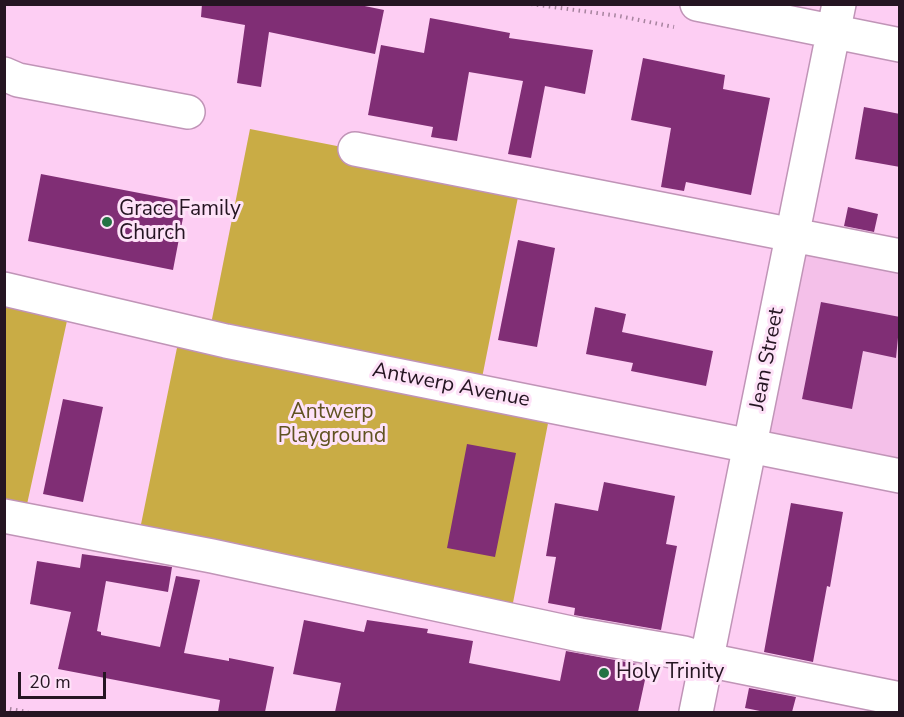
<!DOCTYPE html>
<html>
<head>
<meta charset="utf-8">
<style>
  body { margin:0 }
  #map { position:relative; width:904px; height:717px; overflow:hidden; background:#fdcef3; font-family:"Nunito Sans",sans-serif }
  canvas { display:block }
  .frame { position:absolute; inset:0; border:6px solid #251522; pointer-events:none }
  .scale { position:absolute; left:18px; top:672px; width:88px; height:27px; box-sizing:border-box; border:3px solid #251522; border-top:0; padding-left:8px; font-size:18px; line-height:21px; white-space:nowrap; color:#251522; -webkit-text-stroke:4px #fee2f8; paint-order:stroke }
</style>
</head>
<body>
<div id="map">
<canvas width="904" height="717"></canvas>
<div class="frame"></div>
<div class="scale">20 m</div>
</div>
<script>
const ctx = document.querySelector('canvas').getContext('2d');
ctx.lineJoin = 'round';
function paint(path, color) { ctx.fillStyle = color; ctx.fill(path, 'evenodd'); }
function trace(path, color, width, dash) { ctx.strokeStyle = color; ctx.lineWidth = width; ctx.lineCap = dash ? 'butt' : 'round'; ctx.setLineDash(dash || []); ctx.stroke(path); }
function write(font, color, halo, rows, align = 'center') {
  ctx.font = font + ' "Nunito Sans",sans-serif'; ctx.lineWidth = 6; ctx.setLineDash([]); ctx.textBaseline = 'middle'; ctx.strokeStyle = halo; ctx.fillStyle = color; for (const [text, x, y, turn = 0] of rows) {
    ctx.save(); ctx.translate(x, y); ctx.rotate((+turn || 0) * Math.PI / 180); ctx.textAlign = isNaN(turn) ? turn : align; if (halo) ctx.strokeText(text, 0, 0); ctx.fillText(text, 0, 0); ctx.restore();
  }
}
const built = new Path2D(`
  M796 235 899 257V478L751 449Z`);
const green = new Path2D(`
  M250 129 521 182 479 393 551 408 510 618 138 539 180 333 208 339Z
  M5 292 70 307 24 518 5 514Z`);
const building = new Path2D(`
  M202 4H355L384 10 375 54 269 32 261 87 237 83 245 25 201 17Z
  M430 18 510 33 509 38 593 50 585 94 545 86 531 158 508 154 523 81 469 72 457 141 431 137 433 127 368 115 381 45 424 53Z
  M643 58 725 75 723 89 770 98 751 195 686 182 684 191 661 187 671 128 631 120Z
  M864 107 900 114V167L855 159Z
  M41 174 186 202 173 270 28 241Z
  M848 207 878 214 874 232 844 226Z
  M518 240 555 248 537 347 498 340Z
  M821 302 900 317 896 358 863 351 852 409 802 399Z
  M595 307 626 314 622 332 713 351 706 386 631 371 633 363 586 354Z
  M63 399 103 407 83 502 43 494Z
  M467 444 516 453 495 557 447 548Z
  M604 482 675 496 666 544 677 546 661 630 574 615 575 608 548 603 556 557 546 556 555 503 598 511Z
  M791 503 843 512 830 587 827 586 813 662 764 652Z
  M82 554 172 567 168 592 106 581 97 631 101 632V635L160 647 176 576 200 580 184 653 229 661V658L274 667 265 712H218L220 700 58 669 71 612 30 604 37 561 80 568Z
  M304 620 364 632 367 620 428 629 427 633 473 641 469 663 560 681 566 651 648 666 638 712H335L341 683 293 674Z
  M749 688 796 697 792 712H765L745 708Z`);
const path = new Path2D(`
  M531 4 619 16 674 27
  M4 708 28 712`);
const minor = new Path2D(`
  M697 4 900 45
  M4 74 18 80 188 112
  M355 149 900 256
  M4 289 226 341 900 476
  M4 516 212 556 580 635 684 653 707 660 900 699
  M696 712 839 4`);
const markers = [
  [107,222,6,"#247344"],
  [604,673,6,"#247344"]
];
const poiNames = [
  ["Grace Family",119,210],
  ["Church",119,234],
  ["Holy Trinity",616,673]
];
const streetNames = [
  ["Jean Street",768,359,-79],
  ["Antwerp Avenue",451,386,11]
];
const parkNames = [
  ["Antwerp",332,413],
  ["Playground",332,437]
];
paint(built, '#f4c0e9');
paint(green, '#c9ac45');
paint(building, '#802e75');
trace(minor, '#c094b7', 36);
trace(path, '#a6839e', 4, [1.5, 4.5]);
trace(minor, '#fff', 33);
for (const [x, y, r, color] of markers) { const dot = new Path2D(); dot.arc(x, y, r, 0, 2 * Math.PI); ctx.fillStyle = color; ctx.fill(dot); trace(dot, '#fee2f8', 2); }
write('21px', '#251522', '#fee2f8', poiNames, 'left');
write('21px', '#251522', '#fee2f8', streetNames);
write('21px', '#605221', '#fee2f8', parkNames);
</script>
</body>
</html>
